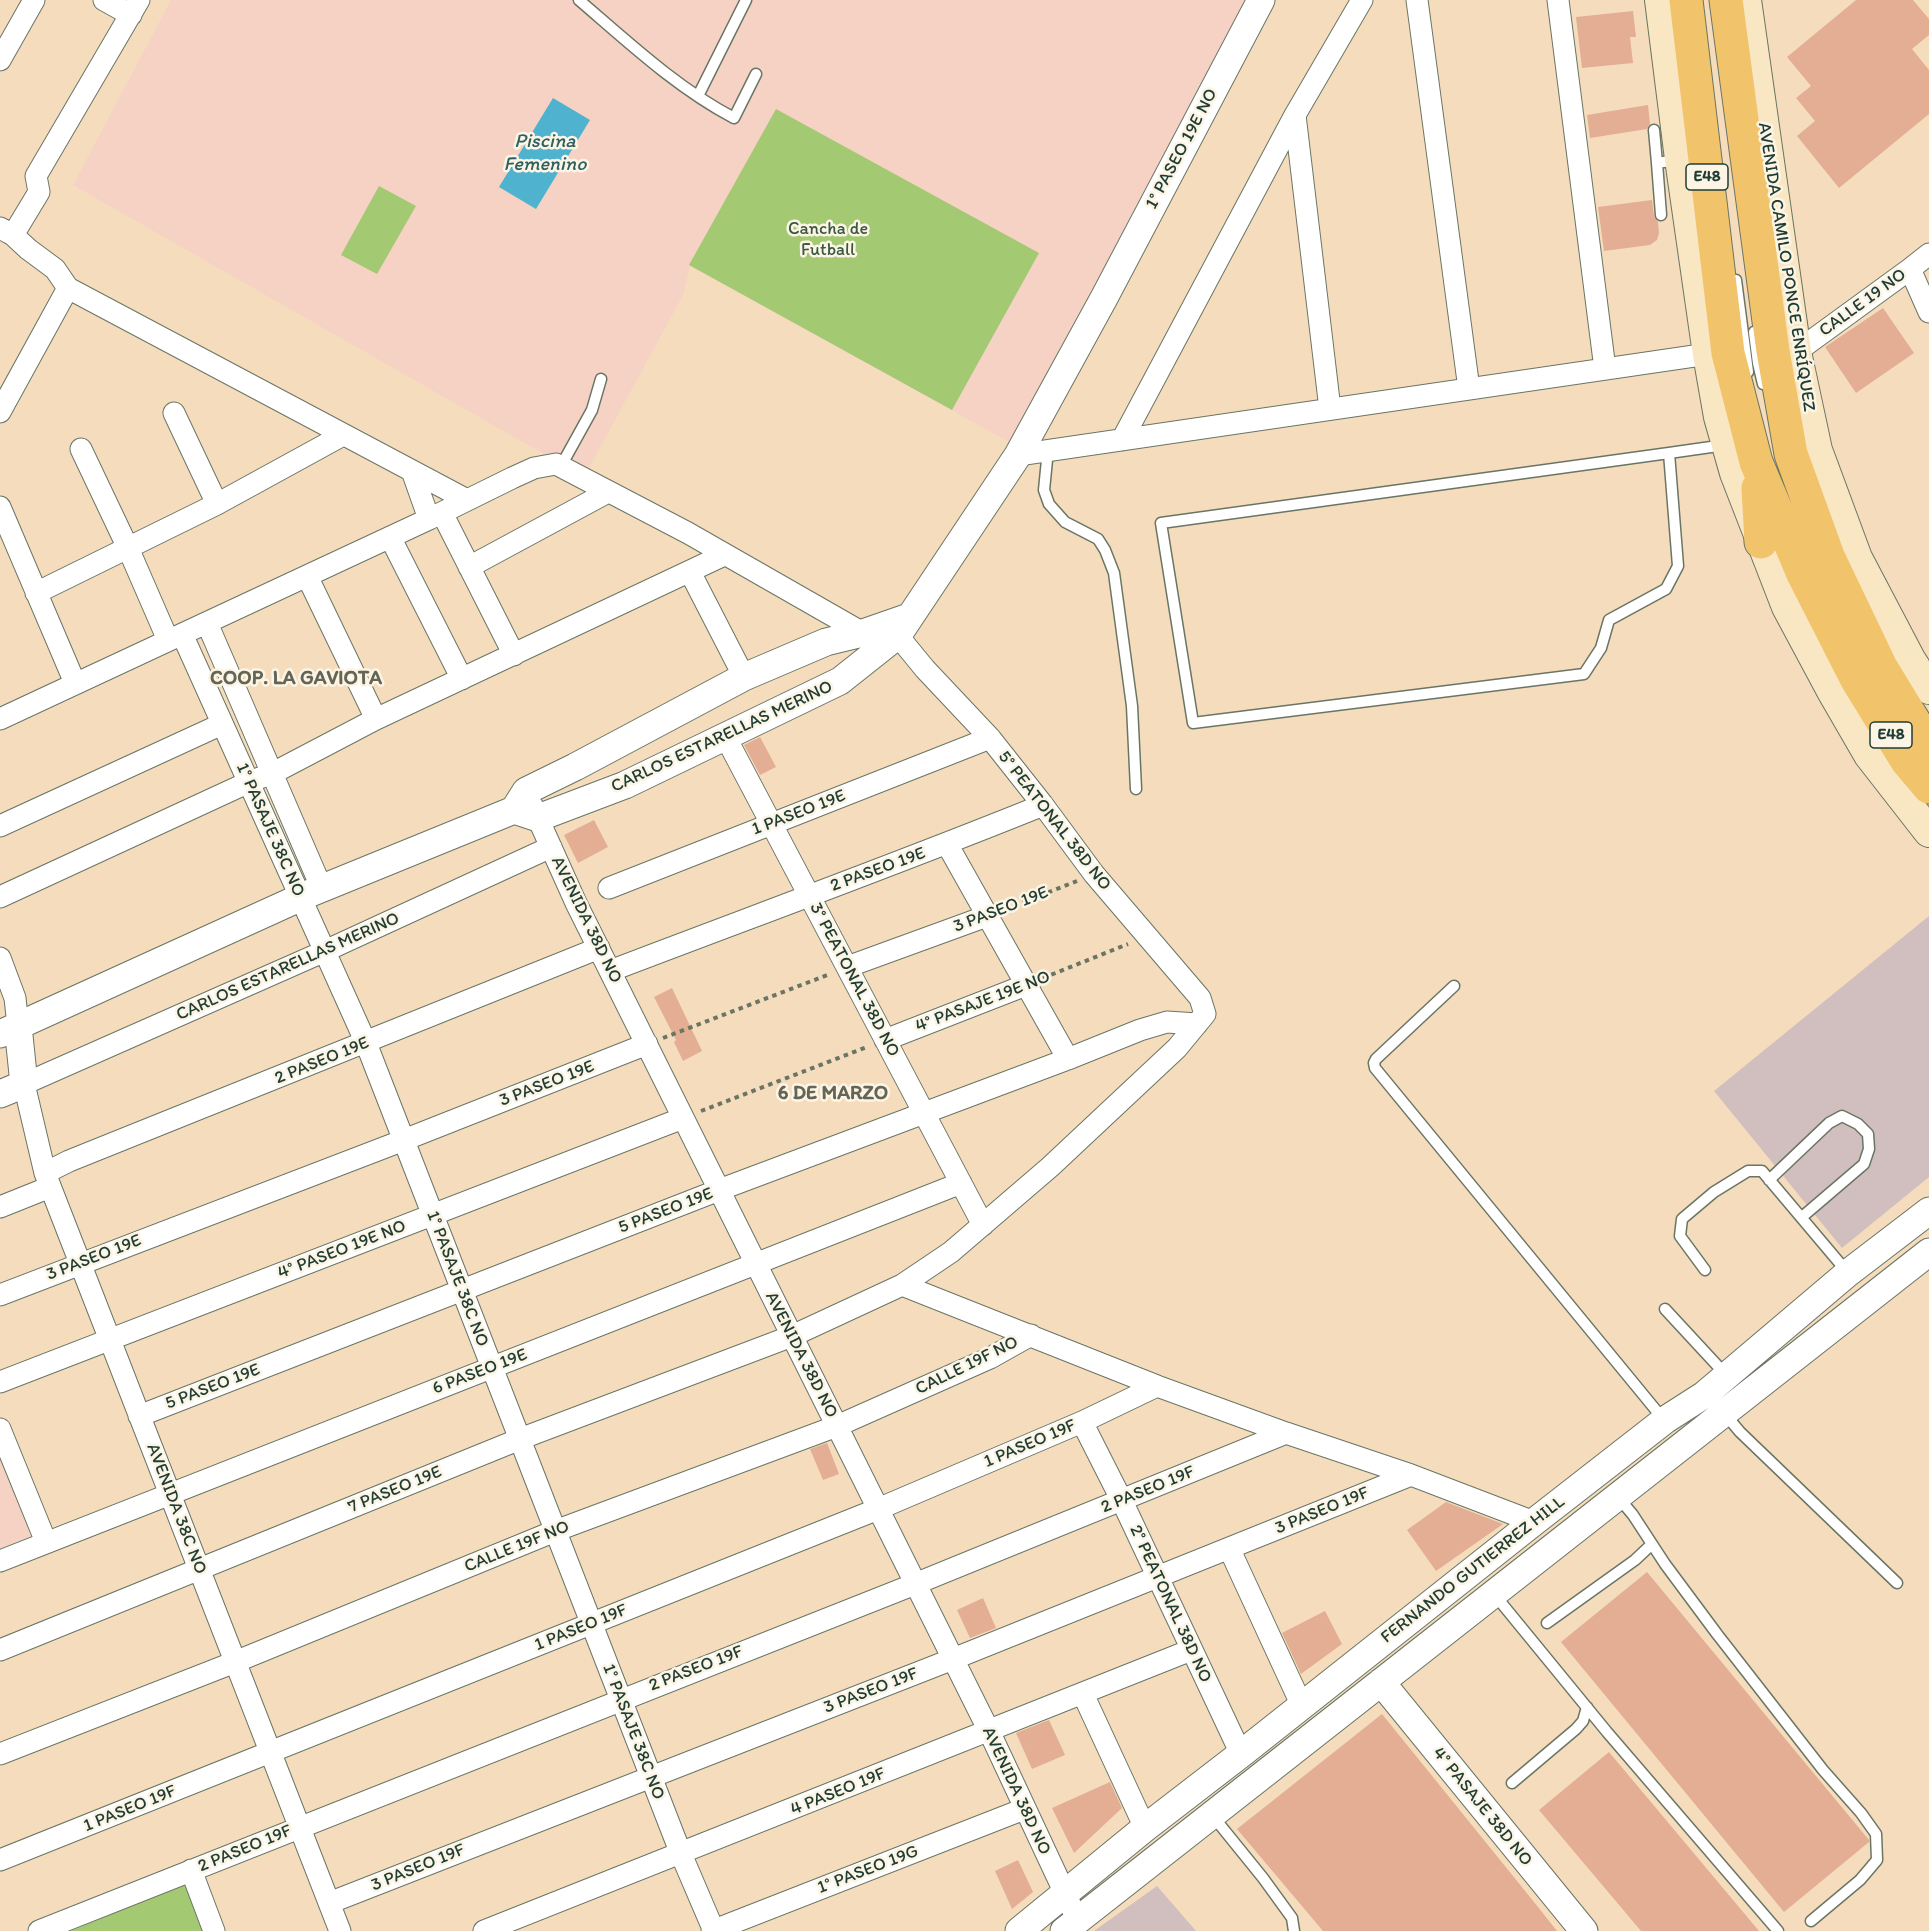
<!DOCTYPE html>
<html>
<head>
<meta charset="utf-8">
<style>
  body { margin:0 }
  canvas { display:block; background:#f4dcbd }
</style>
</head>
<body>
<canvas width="1929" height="1931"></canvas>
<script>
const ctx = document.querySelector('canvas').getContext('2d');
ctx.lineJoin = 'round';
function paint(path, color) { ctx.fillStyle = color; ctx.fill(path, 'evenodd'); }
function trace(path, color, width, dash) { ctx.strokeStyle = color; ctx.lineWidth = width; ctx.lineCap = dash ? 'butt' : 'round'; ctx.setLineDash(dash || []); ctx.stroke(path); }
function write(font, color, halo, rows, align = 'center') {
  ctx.font = font + ' Itim,sans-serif'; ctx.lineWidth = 5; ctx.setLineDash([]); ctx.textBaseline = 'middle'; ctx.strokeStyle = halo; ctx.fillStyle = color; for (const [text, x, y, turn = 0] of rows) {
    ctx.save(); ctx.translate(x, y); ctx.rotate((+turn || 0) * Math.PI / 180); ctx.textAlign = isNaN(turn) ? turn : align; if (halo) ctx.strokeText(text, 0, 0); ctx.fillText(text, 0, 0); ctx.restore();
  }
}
const built = new Path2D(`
  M171 0H1252L1011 443 690 266 683 295 584 477 73 185Z
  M0 1449 34 1535 0 1548Z`);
const industrial = new Path2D(`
  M1929 916V1177L1842 1248 1714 1091Z
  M1157 1886 1196 1931H1094Z`);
const green = new Path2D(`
  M776 109 1039 253 952 410 689 265Z
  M379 186 416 206 377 274 341 255Z
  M189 1882 208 1931H71Z`);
const water = new Path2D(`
  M553 98 590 120 536 209 499 187Z`);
const building = new Path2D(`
  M1856 0H1913L1929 19V35L1912 49 1929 70V114L1839 188 1797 136 1815 121 1796 98 1811 86 1787 57Z
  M1633 11 1636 37H1630L1633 63 1582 68 1576 17Z
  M1648 105 1650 124 1647 129 1590 138 1587 115Z
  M1652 200 1654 216 1658 222 1659 233 1657 240 1650 245 1604 251 1598 207Z
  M1883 308 1914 353 1856 393 1825 347Z
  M760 737 776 767 760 775 744 745Z
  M594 820 608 847 578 863 564 835Z
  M672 988 702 1051 683 1061 674 1042 676 1040 654 997Z
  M827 1443 839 1474 823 1480 810 1449Z
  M1446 1502 1503 1524 1436 1571 1407 1530Z
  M1647 1572 1869 1840V1842L1784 1912 1561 1642Z
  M983 1598 996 1628 970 1638 957 1610Z
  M1325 1611 1342 1644 1301 1674 1282 1633Z
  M1382 1714 1534 1902 1557 1931H1323L1237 1829Z
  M1049 1720 1065 1755 1032 1769 1016 1733Z
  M1609 1752 1759 1931H1641L1539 1810Z
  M1110 1782 1122 1808 1074 1853 1052 1808Z
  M1018 1860 1033 1892 1012 1909 995 1871Z`);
const path = new Path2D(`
  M1006 909 1077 881
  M1043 978 1128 944
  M663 1038 830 974
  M701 1111 867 1047`);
const service = new Path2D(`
  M579 0C628 42 677 88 734 118L756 74
  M698 96 746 0
  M1654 130 1657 163
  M1661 215 1657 163 1677 160
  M1736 280 1748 372
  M1754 332 1758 363 1763 384
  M1048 450 1044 490 1049 504 1065 522 1098 539 1105 550 1114 573 1132 706 1136 789
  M1669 453 1678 566 1666 589 1609 620 1601 648 1584 674 1193 723 1161 523 1669 453 1725 445
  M561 466 592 410 601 379
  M1454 986 1376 1059 1374 1063 1375 1068 1664 1420
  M1769 1180 1829 1123 1842 1116 1858 1124 1868 1134 1869 1149 1864 1164 1802 1217
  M1705 1270 1680 1236 1682 1219 1714 1192 1748 1171H1762L1848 1273
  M1665 1309 1727 1376
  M1724 1413 1740 1432 1897 1583
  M1618 1497 1633 1515 1665 1564 1717 1634 1823 1770 1861 1813 1876 1834 1877 1860 1860 1880 1811 1921
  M1494 1594 1607 1732 1778 1931
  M1547 1623 1635 1560 1652 1544
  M1512 1783 1576 1729 1583 1721 1587 1707
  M1212 1815 1263 1878 1292 1918 1294 1931`);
const minor = new Path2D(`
  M104 0 131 15
  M1417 0 1469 389
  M1558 0 1605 369
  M0 60 34 0
  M1295 115 1330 409
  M0 228 13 235 28 249 55 269 68 288 467 500
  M13 235 39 192 36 176 139 0
  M1910 269 1929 312
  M1796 352 1910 269 1929 254
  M0 412 68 288
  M174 413 217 504
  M1122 440 1295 115 1362 0
  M81 449 128 548 168 640
  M1018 455 1708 354
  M412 471 429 519
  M0 507 75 683
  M442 513 514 655
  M390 537 462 679
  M469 567 608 492
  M690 572 744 677
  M307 576 376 719
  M36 593 217 504 343 435
  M207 623 322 889
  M182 634 366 1043 681 1854 714 1931
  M0 719 429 519 512 478 534 468 556 464 688 533 863 633 868 639
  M725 736 983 1225
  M532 805 576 903 989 1731 1077 1919
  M0 826 222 724
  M947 844 1068 1059
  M609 888 990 738
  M0 897 249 782 273 773 376 719 724 555
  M0 958 15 998 18 1026
  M847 967 987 916
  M610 971C754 916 900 863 1043 805
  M885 1040 1026 985
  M45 1173 69 1161 599 948
  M0 1207 50 1187
  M902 1285 1157 1386 1286 1433 1411 1475 1534 1522
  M0 1295 404 1140 647 1044
  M0 1382 683 1118
  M139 1416 719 1190 1068 1059 1140 1030 1167 1022 1197 1024
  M1082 1422 1122 1501 1241 1754
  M0 1429 46 1542
  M1229 1548 1302 1706
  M0 1561 961 1183
  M0 1650 520 1439 792 1336 902 1285 951 1252 1050 1167 1177 1048 1205 1014 1200 998 1094 874 1043 805 990 738 925 669 889 625
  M1083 1694 1145 1828
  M0 1754 235 1662 555 1531 837 1426 990 1358 1031 1335
  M0 1860 878 1509 1082 1422 1157 1386
  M191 1870 214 1931
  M329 1903 953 1659 1411 1475
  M39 1931 915 1584 1286 1433
  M340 1931 45 1173 24 1084 325 951 551 847
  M484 1931 1191 1650
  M712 1931 1024 1809`);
const tertiary = new Path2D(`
  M514 810 538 818 625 785 840 681 898 635 1018 455 1104 298 1261 0
  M0 1034 308 894 514 810 526 791 575 767 744 677 826 642 863 633 909 617
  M0 1094 24 1084 18 1026
  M1381 1682 1584 1931
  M1019 1931 1145 1828 1241 1754 1534 1522 1665 1420 1704 1395 1848 1273 1929 1211
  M1064 1931 1929 1252`);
const secondary = new Path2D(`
  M1660 0 1680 159 1708 354 1719 417 1735 473 1787 607 1832 691 1869 755 1929 832
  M1746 0 1796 352 1817 450 1857 558 1910 659 1929 689`);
const primary = new Path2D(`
  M1686 0 1728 353 1756 462 1803 574 1857 680 1907 761 1929 787
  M1726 0 1773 351 1791 454 1828 556 1881 667 1929 746
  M1758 488 1761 542`);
const shields = [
  [1707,177,42],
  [1891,735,42]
];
const shieldNames = [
  ["E48",1707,177],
  ["E48",1891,735]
];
const streetNames = [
  ["1° PASEO 19E NO",1182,149,-62],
  ["AVENIDA CAMILO PONCE ENRÍQUEZ",1786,267,81],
  ["CALLE 19 NO",1863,303,-36],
  ["CARLOS ESTARELLAS MERINO",722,737,-25],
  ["1 PASEO 19E",799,813,-21],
  ["5° PEATONAL 38D NO",1054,821,52],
  ["1° PASAJE 38C NO",270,830,66],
  ["2 PASEO 19E",878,870,-20],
  ["3 PASEO 19E",1001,910,-21],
  ["AVENIDA 38D NO",586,920,64],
  ["CARLOS ESTARELLAS MERINO",288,967,-24],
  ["3° PEATONAL 38D NO",854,980,62],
  ["4° PASAJE 19E NO",983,1002,-21],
  ["2 PASEO 19E",322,1061,-22],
  ["3 PASEO 19E",547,1084,-21],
  ["5 PASEO 19E",666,1211,-21],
  ["4° PASEO 19E NO",342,1250,-21],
  ["3 PASEO 19E",94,1258,-21],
  ["1° PASAJE 38C NO",457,1279,69],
  ["AVENIDA 38D NO",801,1355,63],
  ["CALLE 19F NO",967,1366,-26],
  ["6 PASEO 19E",480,1372,-21],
  ["5 PASEO 19E",213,1387,-21],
  ["1 PASEO 19F",1030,1444,-23],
  ["7 PASEO 19E",395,1490,-22],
  ["2 PASEO 19F",1148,1490,-22],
  ["AVENIDA 38C NO",176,1509,69],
  ["3 PASEO 19F",1322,1511,-22],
  ["CALLE 19F NO",517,1547,-22],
  ["FERNANDO GUTIERREZ HILL",1473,1570,-38],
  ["2° PEATONAL 38D NO",1170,1604,65],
  ["1 PASEO 19F",581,1628,-22],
  ["2 PASEO 19F",696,1669,-21],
  ["3 PASEO 19F",871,1691,-21],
  ["1° PASAJE 38C NO",633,1732,69],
  ["AVENIDA 38D NO",1016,1791,65],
  ["4 PASEO 19F",838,1792,-22],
  ["4° PASAJE 38D NO",1482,1807,51],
  ["1 PASEO 19F",130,1809,-22],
  ["2 PASEO 19F",245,1849,-22],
  ["3 PASEO 19F",418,1868,-22],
  ["1° PASEO 19G",868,1870,-21]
];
const parkNames = [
  ["Cancha de",828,229],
  ["Futball",828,250]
];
const waterNames = [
  ["Piscina",545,142],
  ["Femenino",545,165]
];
const neighbourhoodNames = [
  ["COOP. LA GAVIOTA",296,679],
  ["6 DE MARZO",833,1094]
];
paint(built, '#f6d2c5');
paint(industrial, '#d1bfbf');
paint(green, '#a4c973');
paint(water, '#4fb2ce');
paint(building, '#e3ae93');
trace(service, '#6a7564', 13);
trace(minor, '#6a7564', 23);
trace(tertiary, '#6a7564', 29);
trace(secondary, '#6a7564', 32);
trace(primary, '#6a7564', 35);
trace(path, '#6a7564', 4, [4.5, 4.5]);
trace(service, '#fff', 10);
trace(minor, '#fff', 21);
trace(tertiary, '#fff', 27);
trace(secondary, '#f9e7c3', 30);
trace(primary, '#f1c36a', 33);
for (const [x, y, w] of shields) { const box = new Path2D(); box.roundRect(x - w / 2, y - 13, w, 26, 4.5); ctx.fillStyle = '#fcf5e5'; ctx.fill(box); trace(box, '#1f3d34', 1.5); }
write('bold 16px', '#1f3d34', null, shieldNames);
write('18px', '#1f3d34', '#fcf5e5', streetNames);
write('18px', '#3a5941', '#fcf5e5', parkNames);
write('italic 20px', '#2d6062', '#fcf5e5', waterNames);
write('bold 20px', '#646555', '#fcf5e5', neighbourhoodNames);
</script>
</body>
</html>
